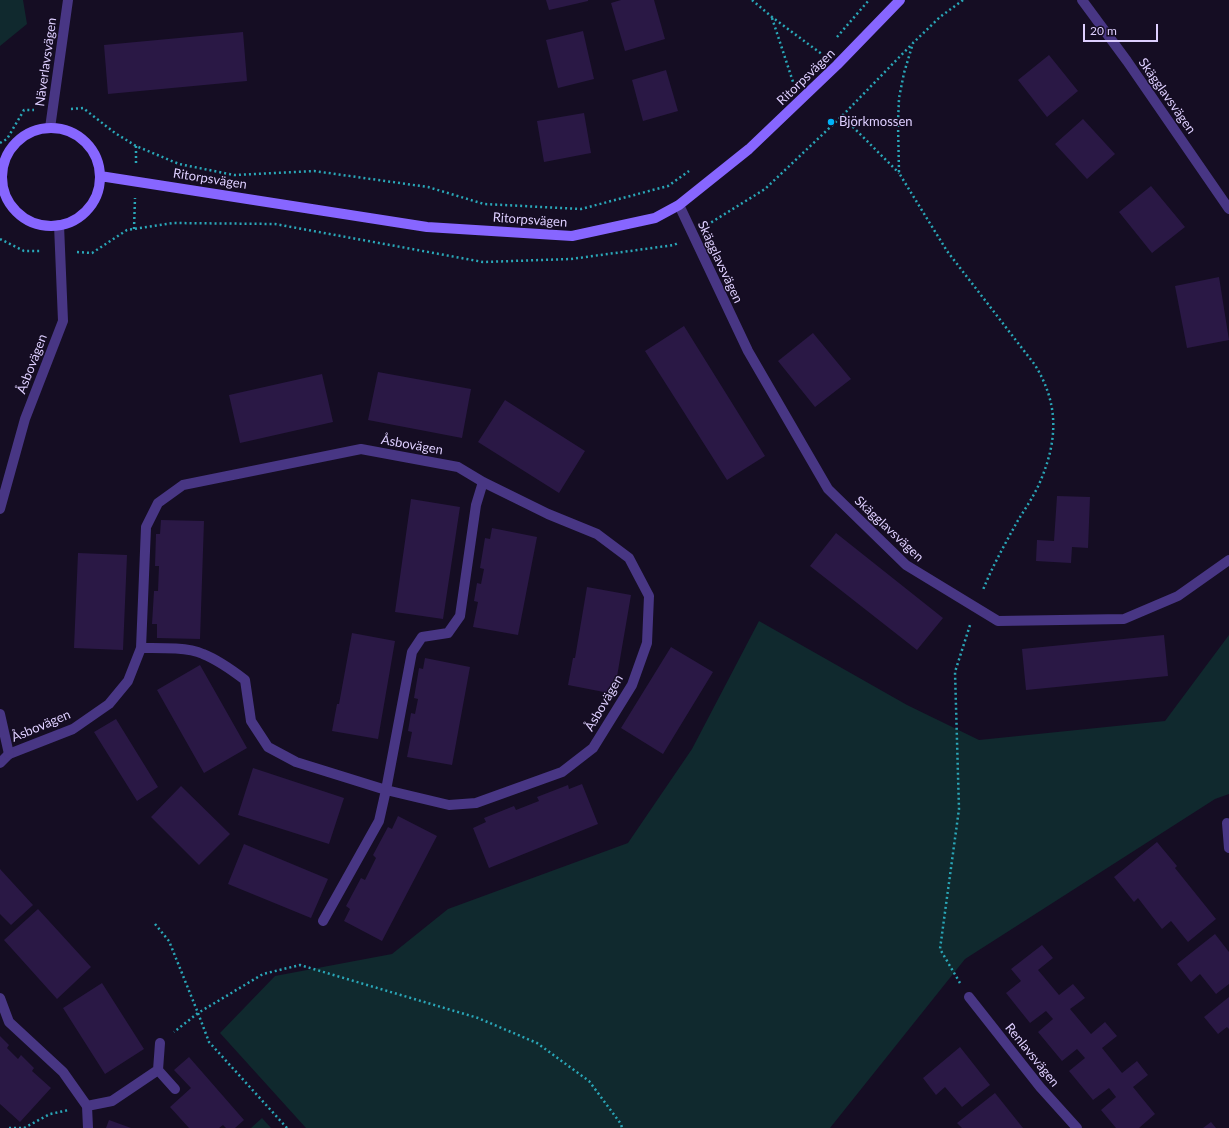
<!DOCTYPE html>
<html>
<head>
<meta charset="utf-8">
<style>
  body { margin:0 }
  #map { position:relative; width:1229px; height:1128px; overflow:hidden; background:#150d23; font-family:Lato,sans-serif }
  canvas { display:block }
  .scale { position:absolute; left:1083px; top:24px; width:75px; height:18px; box-sizing:border-box; border:2px solid #decfff; border-top:0; padding-left:5px; font-size:12px; line-height:14px; white-space:nowrap; color:#decfff; -webkit-text-stroke:3px #150d23; paint-order:stroke }
</style>
</head>
<body>
<div id="map">
<canvas width="1229" height="1128"></canvas>
<div class="scale">20 m</div>
</div>
<script>
const ctx = document.querySelector('canvas').getContext('2d');
ctx.lineJoin = 'round';
function paint(path, color) { ctx.fillStyle = color; ctx.fill(path, 'evenodd'); }
function trace(path, color, width, dash) { ctx.strokeStyle = color; ctx.lineWidth = width; ctx.lineCap = dash ? 'butt' : 'round'; ctx.setLineDash(dash || []); ctx.stroke(path); }
function write(font, color, halo, rows, align = 'center') {
  ctx.font = font + ' Lato,sans-serif'; ctx.lineWidth = 3; ctx.setLineDash([]); ctx.textBaseline = 'middle'; ctx.strokeStyle = halo; ctx.fillStyle = color; for (const [text, x, y, turn = 0] of rows) {
    ctx.save(); ctx.translate(x, y); ctx.rotate((+turn || 0) * Math.PI / 180); ctx.textAlign = isNaN(turn) ? turn : align; if (halo) ctx.strokeText(text, 0, 0); ctx.fillText(text, 0, 0); ctx.restore();
  }
}
const green = new Path2D(`
  M0 0H23L27 24 0 46Z
  M759 621 907 705 979 740 1165 721 1229 635V794L1215 799 965 959 830 1128H306L220 1033 275 976 392 954 448 909 628 843 692 749Z
  M262 1118 271 1128H251Z`);
const building = new Path2D(`
  M546 0H588V1L549 10Z
  M621 0H654L665 39 625 51 611 3Z
  M583 31 594 79 558 88 546 40Z
  M243 32 247 81 108 94 104 45Z
  M1049 55 1078 91 1047 117 1018 80Z
  M666 70 678 111 643 121 632 80Z
  M584 113 591 153 544 162 537 121Z
  M1083 119 1115 154 1087 179 1055 144Z
  M1151 186 1185 227 1152 253 1119 212Z
  M1219 277 1229 340 1187 348 1175 286Z
  M684 326 765 456 727 480 645 351Z
  M813 333 851 379 815 407 778 361Z
  M378 372 471 389 462 438 368 420Z
  M322 374 333 422 240 443 229 395Z
  M505 400 585 451 559 493 478 442Z
  M1057 496 1090 497 1088 548 1072 547 1071 563 1036 561 1037 540 1054 541Z
  M411 499 460 507 443 619 395 612Z
  M161 520 204 521 200 639 157 638V624H152L154 591H158L159 566H155L156 534H160Z
  M492 528 537 537 518 635 473 627 478 602 474 601 477 583 481 584 484 569 480 568 485 538 490 539Z
  M836 533 943 618 917 650 810 566Z
  M78 553 127 555 123 650 74 648Z
  M587 587 631 595 614 694 568 685 573 658H575Z
  M352 633 395 641 378 739 332 731 337 704H339Z
  M1164 635 1168 676 1026 690 1022 649Z
  M671 647 713 672 663 754 621 728Z
  M425 658 470 667 452 765 407 757 412 732 408 731 411 713 415 714 418 699 414 698 419 668 423 669Z
  M200 665 247 748 204 773 157 690Z
  M116 719 158 787 137 801 94 732Z
  M253 768 344 798 329 844 238 815Z
  M582 784 598 824 489 868 473 828 486 822 484 818 514 806 516 810 539 801 537 797 568 785 569 789Z
  M181 786 230 834 199 865 151 817Z
  M398 816 437 836 382 941 344 921 350 909 346 906 361 878 365 880 376 858 373 855 388 827 392 829Z
  M1157 842 1177 866 1175 868 1216 919 1188 942 1171 921 1162 929 1138 898 1134 902 1114 877Z
  M244 844 328 879 311 918 228 884Z
  M0 869 33 905 11 925 0 914Z
  M38 909 91 967 57 999 4 940Z
  M1215 934 1229 952V984L1216 994 1200 974 1191 982 1177 964Z
  M1042 945 1053 958 1038 970 1059 995 1073 984 1085 998 1070 1009 1091 1034 1105 1022 1117 1036 1102 1048 1122 1073 1137 1061 1148 1075 1133 1087 1155 1114 1139 1128H1116L1101 1110 1116 1097 1109 1088 1093 1100 1069 1071 1085 1058 1077 1049 1062 1061 1038 1032 1053 1019 1046 1011 1030 1023 1006 993 1021 981 1011 969Z
  M102 983 144 1049 105 1074 63 1008Z
  M1229 997V1029L1227 1027 1218 1034 1204 1017Z
  M0 1036 9 1045 7 1048 18 1059 21 1055 34 1068 32 1071 51 1088 20 1122 0 1104Z
  M960 1047 990 1085 962 1107 945 1087 936 1095 923 1078Z
  M189 1057 244 1120 235 1128H226L223 1125 219 1128H189L170 1107 191 1088 174 1070Z
  M995 1093 1023 1128H962L957 1123Z
  M109 1120 131 1128H106Z
  M1211 1122 1216 1128H1203Z`);
const path = new Path2D(`
  M752 0 772 17 823 55
  M963 0 940 17 913 43 904 73 899 98 898 123 899 173 947 251 1035 365C1059 404 1058 440 1040 482 1034 496 1025 509 1017 522 1005 544 992 567 983 590
  M772 18 793 82
  M837 37 869 0
  M71 109 83 108 115 133 136 146 179 164 234 175 314 171 428 187 484 204 581 209 668 186 689 171
  M842 116 899 173
  M0 143 7 139 24 110H34
  M136 163V146
  M707 225 765 189 842 116 912 44
  M134 229 135 198
  M0 239 24 251H42
  M77 252 92 253 127 230 173 223 275 224 483 262 571 259 674 245 678 243
  M155 924 169 941 198 1013 174 1032
  M960 983 940 949 959 809 955 672 970 625
  M9 1128H24L50 1114 69 1110
  M287 1128 209 1042 198 1013 263 974 300 965 478 1018 537 1043 589 1081 621 1124 622 1128`);
const lane = new Path2D(`
  M0 763 9 754 73 729 109 704 128 681 141 648 146 527 158 503 183 485 361 449 458 467 483 482 548 514 597 534 629 558 649 596 647 643 632 685 593 748 562 772 476 803 449 805 386 790 296 762 268 747 251 721 245 680C232 670 218 660 203 654 187 647 158 648 141 648
  M323 921 379 821 386 790 412 652 422 637 448 633 460 616 476 505 483 482
  M0 998 9 1022 63 1072 87 1106 88 1128
  M158 1070 175 1089
  M87 1106 112 1101 158 1070 160 1043`);
const street = new Path2D(`
  M1082 0 1127 61 1229 209
  M50 128 68 0
  M679 205 748 351 828 489 906 565 998 621 1124 619 1178 596 1229 560
  M0 509 25 419 63 321 59 225
  M0 714 9 754
  M1227 823 1229 848
  M969 997 1040 1087 1077 1128`);
const secondary = new Path2D(`
  M2 177a49 49 0 1 1 98 0a49 49 0 1 1-98 0Z
  M100 176 427 227 572 236 655 218 679 205 749 149 837 65 900 0`);
const markers = [
  [831,122,4,"#00b3fa"]
];
const streetNames = [
  ["Näverlavsvägen",46,62,-82],
  ["Ritorpsvägen",806,77,-44],
  ["Skägglavsvägen",1167,96,55],
  ["Ritorpsvägen",210,179,9],
  ["Ritorpsvägen",530,220,4],
  ["Skägglavsvägen",720,262,65],
  ["Åsbovägen",32,364,-69],
  ["Åsbovägen",412,445,10],
  ["Skägglavsvägen",889,529,43],
  ["Åsbovägen",604,703,-60],
  ["Åsbovägen",41,726,-23],
  ["Renlavsvägen",1032,1055,51]
];
const poiNames = [
  ["Björkmossen",839,122]
];
paint(green, '#10292e');
paint(building, '#2a1845');
trace(path, '#2aa7b8', 2.5, [2, 3]);
trace(lane, '#483684', 10);
trace(street, '#483684', 10);
trace(secondary, '#8766ff', 10);
for (const [x, y, r, color] of markers) { const dot = new Path2D(); dot.arc(x, y, r, 0, 2 * Math.PI); ctx.fillStyle = color; ctx.fill(dot); trace(dot, '#150d23', 1.5); }
write('13px', '#decfff', '#150d23', streetNames);
write('13px', '#decfff', '#150d23', poiNames, 'left');
</script>
</body>
</html>
